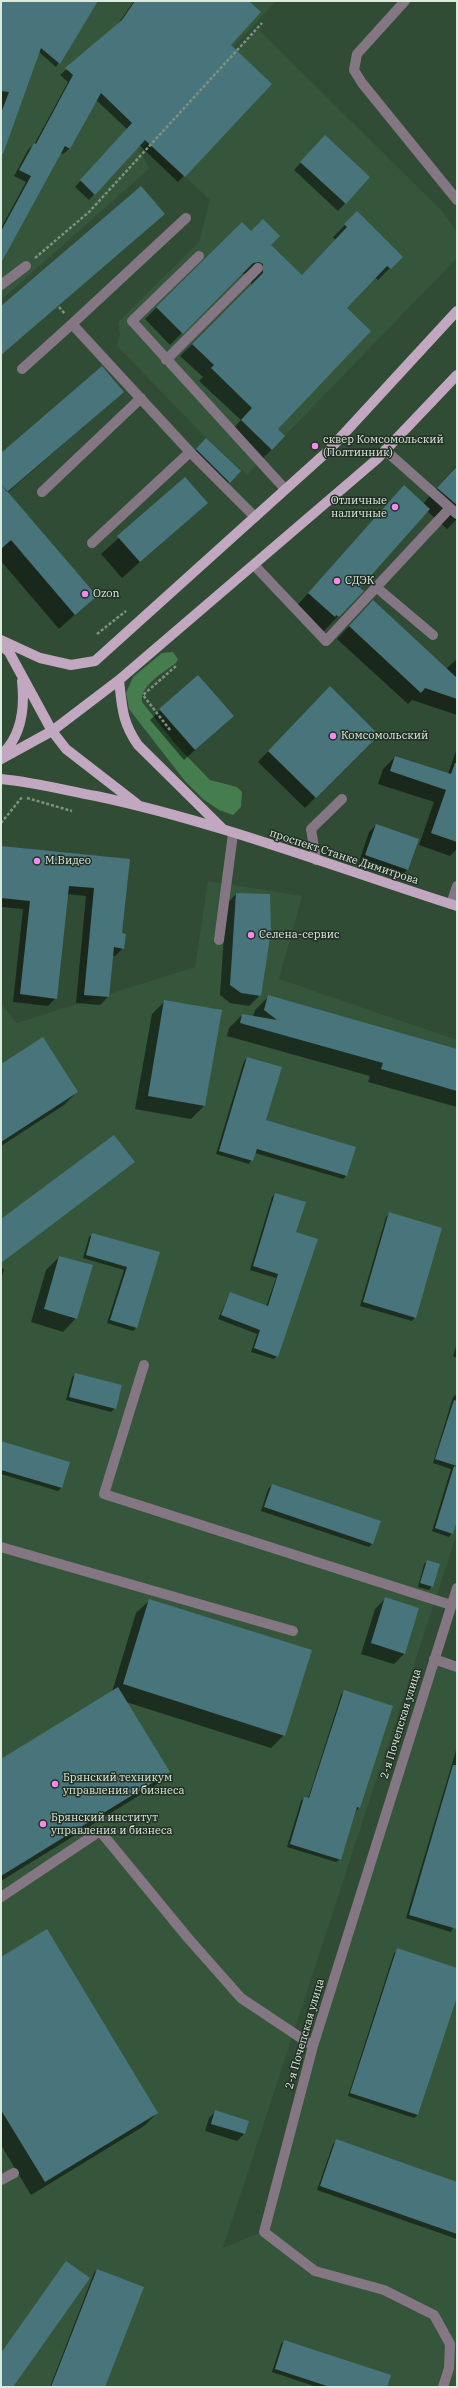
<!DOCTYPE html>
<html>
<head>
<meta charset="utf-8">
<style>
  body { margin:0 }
  #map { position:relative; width:458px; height:2388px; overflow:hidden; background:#314c35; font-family:"IBM Plex Serif",serif }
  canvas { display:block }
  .frame { position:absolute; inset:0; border:2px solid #dbebdd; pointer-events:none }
</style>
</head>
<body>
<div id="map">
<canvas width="458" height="2388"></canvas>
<div class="frame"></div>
</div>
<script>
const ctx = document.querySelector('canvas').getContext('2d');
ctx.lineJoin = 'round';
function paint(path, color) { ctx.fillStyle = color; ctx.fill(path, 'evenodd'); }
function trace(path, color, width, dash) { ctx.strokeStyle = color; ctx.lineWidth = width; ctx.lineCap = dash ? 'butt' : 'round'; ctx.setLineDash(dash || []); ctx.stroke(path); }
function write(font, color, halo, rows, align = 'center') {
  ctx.font = font + ' "IBM Plex Serif",serif'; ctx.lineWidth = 3; ctx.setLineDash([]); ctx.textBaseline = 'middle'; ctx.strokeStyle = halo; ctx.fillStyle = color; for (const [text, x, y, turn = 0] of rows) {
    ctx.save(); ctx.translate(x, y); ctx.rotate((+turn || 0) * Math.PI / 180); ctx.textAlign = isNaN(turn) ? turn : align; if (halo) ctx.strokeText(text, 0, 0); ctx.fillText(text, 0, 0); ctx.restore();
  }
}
const built = new Path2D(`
  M1 1H276L139 151 150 168 1 300Z
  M258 29 443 212 457 232V258L247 475 206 438 117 346 120 334 118 322 199 242 210 200 150 143Z
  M208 881 302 896 279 979 457 1040V1533L223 2248 264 2231 313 2046 434 1659 457 1667V2387H1V1004L17 1023 195 967Z`);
const green = new Path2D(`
  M173 652 178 659 176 663C164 672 139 686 142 702L177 746 210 780 237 787 242 792 241 807 233 815 219 810 203 799 185 781 129 709 126 693 133 677 162 653Z`);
const shadow = new Path2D(`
  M1 1H98L56 67 39 52 1 156Z
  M134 1H248L230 45 271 84 178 182 139 145 89 200 75 187 127 129 96 100 69 149 63 154 60 153 1 253V228L26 182 14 176 28 150 35 143 68 82 60 75 118 24Z
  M318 144 369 177 338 211 294 170Z
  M357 213 401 257 378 280 375 277 346 308 277 429 272 449 260 461 230 432 241 420 199 381 203 377 180 356 251 286V276L247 273 240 275 170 345 145 319 242 223 251 233 270 245 302 276 336 240 333 237Z
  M123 392 7 493 95 596 59 629 1 561V455Z
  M199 447 240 471 222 489 190 457Z
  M457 465V519L447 529 427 511 359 588 362 591 321 634 292 611 404 487 423 504Z
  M185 478 206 503 122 578 101 554Z
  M361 614 446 669 457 659V715L412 700 408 704 337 639Z
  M320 697 377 735 305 808 258 762Z
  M160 710 222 726 184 760 150 720Z
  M457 748V849L450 856 419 845 434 802 378 784 383 769 395 757 448 774Z
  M376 825 418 840 407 870 400 877 359 862 369 832Z
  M1 847 129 860 121 934 123 948 115 956H112L108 997 100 1005 76 1003 86 896 67 894 56 998 48 1006 13 1002 23 909 1 907Z
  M236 894 260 995 249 1006 230 1003 220 995 226 905Z
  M269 996 457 1050V1107L368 1082 370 1076 227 1036 229 1028 242 1015 253 1017 255 1010Z
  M165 1001 221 1011 204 1106 191 1119 135 1109 152 1014Z
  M247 1058 265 1120 346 1176 343 1179 255 1153 249 1164 216 1154 244 1061Z
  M1 1065 77 1092 64 1105 1 1146Z
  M275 1194 295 1232 277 1356 274 1359 251 1352 257 1334 218 1319 230 1293 266 1307 276 1278 250 1270 272 1197Z
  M390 1213 415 1317 412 1321 360 1306 386 1217Z
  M93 1234 159 1253 136 1328 133 1331 107 1323 124 1270 83 1258 89 1237Z
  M59 1257 76 1318 63 1332 31 1322 46 1270Z
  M1 1268 4 1269 1 1281Z
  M457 1343V1358L453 1356Z
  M76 1374 115 1408 111 1412 66 1400 72 1377Z
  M457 1394V1518L452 1533 449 1537 432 1531 451 1469 433 1463 453 1397Z
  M1 1442 69 1462 61 1488 58 1491 1 1474Z
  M272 1485 372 1544 369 1547 261 1511 268 1489Z
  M428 1561 432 1586 429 1590 418 1587 424 1564Z
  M385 1599 404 1654 394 1664 361 1654 375 1609Z
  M150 1600 284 1735 271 1748 126 1702 169 1772 156 1785 1 1881V1760L112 1692 136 1613Z
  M345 1691 359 1808 356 1811 340 1859 336 1862 287 1847 301 1801 304 1798 308 1799 341 1695Z
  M457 1747V1919L451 1932 406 1918Z
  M398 1950 457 1969V1994L418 2115 414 2118 348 2096 394 1953Z
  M1 1958 157 2113 144 2126 31 2195 1 2145Z
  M216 2111 244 2134 237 2141 205 2131 209 2118Z
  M337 2140 457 2183V2239L317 2190 333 2144Z
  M97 2270 104 2387H50L94 2273Z
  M284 2341 386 2387H317L272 2372 281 2344Z`);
const building = new Path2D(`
  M1 1H98L60 64 41 48 3 154H1V113L9 92 1 91Z
  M135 1H249L261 12 231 45 272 84 185 177 145 140 95 195 80 180 132 123 101 93 70 149 65 146 1 263V231L31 176 19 170 34 143 36 144 73 75 65 68 122 20Z
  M325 135 370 177 346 204 300 162Z
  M141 186 165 214 1 355V306Z
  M357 211 403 257 391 269 387 266 347 308 371 331 278 429 285 436 272 450 241 420 252 408 211 368 214 365 192 344 263 273V264L259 262 253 263 183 334 156 307 242 222 251 231 263 219 280 236 271 245 302 275 347 227 344 224Z
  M102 366 124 392 7 492 1 484V453Z
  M206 438 241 471 230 483 196 449Z
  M457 466V505L437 488Z
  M185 477 208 503 140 562 117 536Z
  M1 484 97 596 75 615 11 540 1 549Z
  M404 485 430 509 360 588 364 591 339 617 336 615 335 617 308 593Z
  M373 600 457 678V699L425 688 421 693 349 626Z
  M198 675 234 716 195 750 159 709Z
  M330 686 379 735 316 798 268 751Z
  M395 756 451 774 455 763H457V842L431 833 446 790 390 771Z
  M376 824 419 839 408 870 365 855Z
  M1 846 130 859 122 933 126 934 124 949 114 947 109 997 84 995 94 888 69 886 57 999 20 994 30 901 1 898Z
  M236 893 270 894 271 931 261 996 241 993 230 985Z
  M268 995 457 1049V1091L381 1069 383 1063 240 1023 242 1014 277 1020 264 1010Z
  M164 1000 222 1010 205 1106 148 1096Z
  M43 1037 78 1092 1 1142V1064Z
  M247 1057 282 1067 266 1120 356 1147 347 1176 257 1149 253 1161 219 1151Z
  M114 1135 135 1162 1 1263V1219Z
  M275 1193 306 1202 296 1232 318 1239 278 1357 254 1348 260 1330 221 1315 230 1292 268 1306 278 1274 253 1266Z
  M389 1212 442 1228 416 1318 363 1302Z
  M92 1233 160 1252 137 1328 110 1320 127 1267 86 1255Z
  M59 1256 93 1265 77 1319 44 1309Z
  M75 1373 122 1385 116 1409 69 1397Z
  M454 1400 457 1401V1466L435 1459Z
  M1 1441 70 1462 62 1488 1 1470Z
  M454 1466 457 1467V1521L453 1534 435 1528Z
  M272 1484 381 1521 373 1544 264 1507Z
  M427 1560 440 1564 433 1587 420 1583Z
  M385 1597 419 1608 405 1654 371 1643Z
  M149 1599 312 1650 285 1736 123 1684Z
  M118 1687 170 1772 1 1876V1759Z
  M344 1690 393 1706 360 1808 357 1807 341 1860 290 1844 304 1797 309 1798Z
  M453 1765H457V1929L409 1915Z
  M47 1929 158 2113 45 2182 1 2110V1957Z
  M397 1948 457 1968V1997L418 2115 350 2093Z
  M215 2110 249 2121 245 2134 211 2124Z
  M336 2139 457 2182V2234L320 2186Z
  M66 2261 90 2278 13 2387H1V2353Z
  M97 2269 144 2287 105 2387H51Z
  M284 2340 391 2375 387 2387H330L275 2369Z`);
const path = new Path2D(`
  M35 258 89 212 262 23
  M59 307 65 314
  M97 634 126 611
  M170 730 143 695 176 666
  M27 798 72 811
  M1 823 23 796`);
const minor = new Path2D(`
  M405 1 357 54 354 70 362 83 457 200
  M186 218 72 324 190 452 255 517
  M199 256 132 321 285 489
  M1 285 26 266
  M166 360 258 268
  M22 369 72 324
  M385 450 457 514
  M42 492 141 398
  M92 543 190 452
  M254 565 326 641 450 508
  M376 587 433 635
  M316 860 311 829 342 799
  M451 904 457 886
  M219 940 233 834
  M144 1365 104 1494 451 1605
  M1 1547 293 1631
  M434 1659 457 1667
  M1 1897 100 1831 188 1938 241 1998 313 2046
  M1 2180 14 2173
  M443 2387 449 2368 450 2344 434 2315 384 2290 315 2271 264 2232 313 2046 457 1588`);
const major = new Path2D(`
  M1 640 40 658 71 665 95 661 328 451 457 311
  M1 645 9 652 52 731 66 749 137 804
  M119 680C122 707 122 722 138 745L223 829
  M1 755C22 736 25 708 22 681
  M1 759 52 731 119 680 377 459 457 375
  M1 779C33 782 64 790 96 796 219 822 337 868 457 906`);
const markers = [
  [315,446,4,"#f489f0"],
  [395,507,4,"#f489f0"],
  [337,581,4,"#f489f0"],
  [85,594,4,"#f489f0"],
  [333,736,4,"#f489f0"],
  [37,861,4,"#f489f0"],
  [251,935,4,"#f489f0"],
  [55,1784,4,"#f489f0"],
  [43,1824,4,"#f489f0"]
];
const poiNames = [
  ["сквер Комсомольский",323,440],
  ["(Полтинник)",323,453],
  ["Отличные",387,501,"right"],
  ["наличные",387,514,"right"],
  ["СДЭК",345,581],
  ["Ozon",93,594],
  ["Комсомольский",341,736],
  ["М.Видео",45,861],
  ["Селена-сервис",259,935],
  ["Брянский техникум",63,1778],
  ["управления и бизнеса",63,1791],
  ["Брянский институт",51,1818],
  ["управления и бизнеса",51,1831]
];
const streetNames = [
  ["проспект Станке Димитрова",344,857,18],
  ["2-я Почепская улица",401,1724,-73],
  ["2-я Почепская улица",305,2034,-74]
];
paint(built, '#35563a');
paint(green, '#457d4f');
paint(shadow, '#0007');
paint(building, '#48757c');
trace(path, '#7d9380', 2.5, [3, 2]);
trace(minor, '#847783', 10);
trace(major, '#c1a7bf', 10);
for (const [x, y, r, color] of markers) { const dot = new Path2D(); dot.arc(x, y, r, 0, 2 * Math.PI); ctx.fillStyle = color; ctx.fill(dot); trace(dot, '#222f24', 1.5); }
write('11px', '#dbebdd', '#222f24', poiNames, 'left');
write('11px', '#dbebdd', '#222f24', streetNames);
</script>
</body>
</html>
